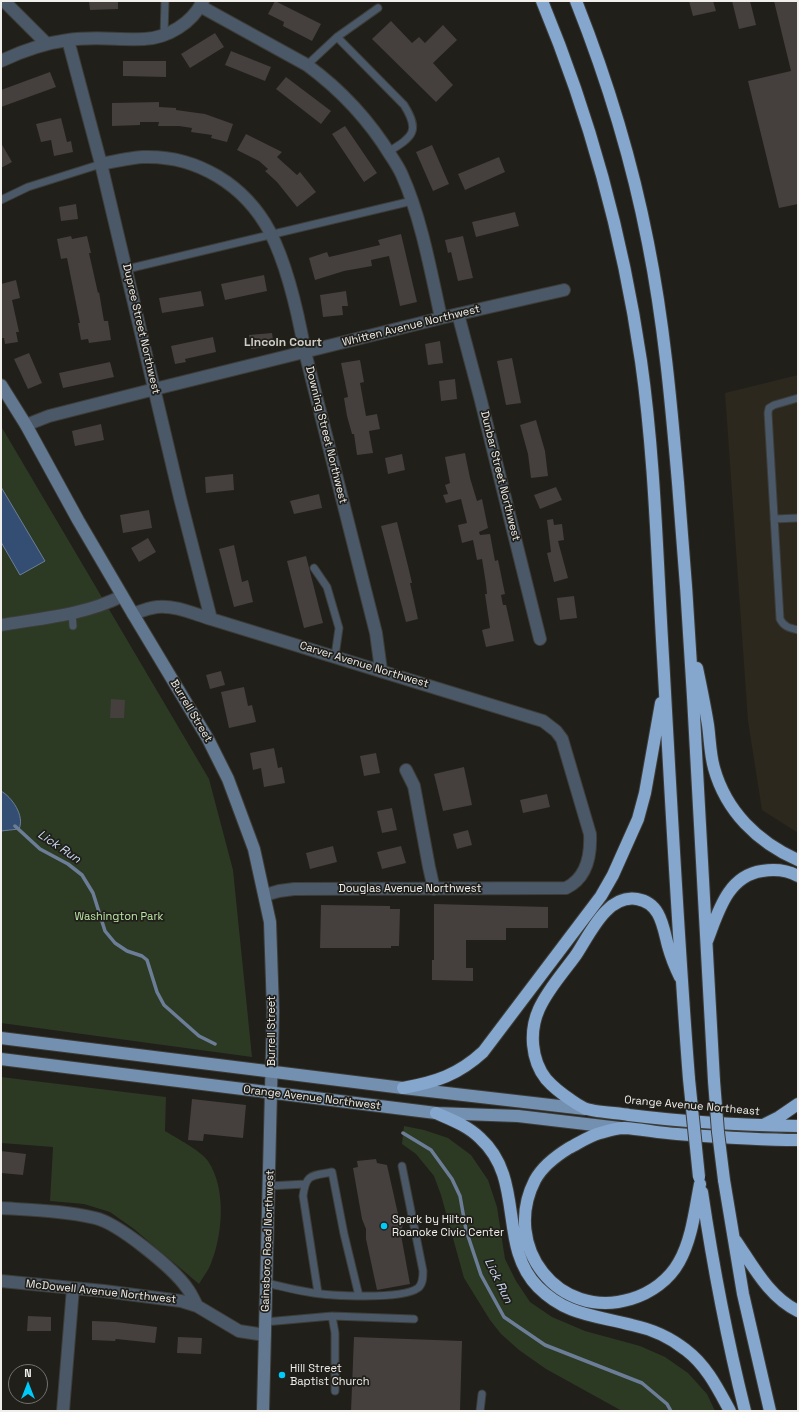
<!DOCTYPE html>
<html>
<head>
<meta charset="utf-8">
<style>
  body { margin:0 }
  #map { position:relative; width:799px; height:1412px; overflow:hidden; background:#201f1a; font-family:"Space Grotesk",sans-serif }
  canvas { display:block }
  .frame { position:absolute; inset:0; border:2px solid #f0efec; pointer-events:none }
  .north { position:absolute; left:8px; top:1364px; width:40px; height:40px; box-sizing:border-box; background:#201f1a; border:1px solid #73726e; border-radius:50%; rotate:0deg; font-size:11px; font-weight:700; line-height:16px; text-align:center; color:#f0efec }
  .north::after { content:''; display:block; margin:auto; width:14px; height:18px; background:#00cbf8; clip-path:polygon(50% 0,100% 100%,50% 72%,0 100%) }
</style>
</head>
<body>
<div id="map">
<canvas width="799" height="1412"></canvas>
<div class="frame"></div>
<div class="north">N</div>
</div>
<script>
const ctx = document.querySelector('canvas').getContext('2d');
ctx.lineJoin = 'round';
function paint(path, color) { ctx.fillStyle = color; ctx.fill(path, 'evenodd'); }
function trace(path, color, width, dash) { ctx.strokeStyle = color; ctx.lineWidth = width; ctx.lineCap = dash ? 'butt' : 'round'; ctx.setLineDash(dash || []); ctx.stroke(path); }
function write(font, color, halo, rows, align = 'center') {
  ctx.font = font + ' "Space Grotesk",sans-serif'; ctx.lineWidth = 3.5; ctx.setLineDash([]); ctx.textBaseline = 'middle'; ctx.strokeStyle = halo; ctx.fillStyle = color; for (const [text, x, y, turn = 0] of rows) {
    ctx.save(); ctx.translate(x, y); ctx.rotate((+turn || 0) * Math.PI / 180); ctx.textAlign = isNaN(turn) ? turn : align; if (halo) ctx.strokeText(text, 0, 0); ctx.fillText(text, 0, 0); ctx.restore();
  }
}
const built = new Path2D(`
  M798 375V833L762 810 748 721 725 393Z`);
const green = new Path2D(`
  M1 426 209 779 233 870 252 1057 1 1023Z
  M1 1077 166 1097 165 1131C176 1138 200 1150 208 1161 227 1189 223 1238 209 1268 206 1273 202 1279 199 1284L134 1229 110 1212 84 1204 50 1201 53 1147 1 1143Z
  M404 1126 424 1130 448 1138 471 1155 488 1180 497 1207 505 1259 516 1281 530 1302 552 1317 585 1331 640 1346 665 1357 688 1373 707 1394 715 1411H622L546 1369 519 1350 501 1334 490 1320 464 1278 441 1195 434 1176 416 1154 402 1144Z`);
const water = new Path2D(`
  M1 487 45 561 20 575 1 542Z
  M1 791C12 797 25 816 19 829L1 831Z`);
const stream = new Path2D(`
  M15 826 40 849 68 864 82 875 93 893 105 931 115 943 127 951 142 956 147 960 157 992 164 1005 199 1036 215 1044
  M403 1133 431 1150 452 1179 460 1196 466 1230 481 1275 504 1317 545 1345 642 1383 667 1404 671 1411`);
const building = new Path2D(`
  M89 1H118V9L90 10Z
  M275 1 321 24 312 41 283 26 284 22 268 14Z
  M689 1H713L716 11 693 16Z
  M732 1H750L756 25 739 29Z
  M774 1H798V204L779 208 748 81 791 71Z
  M391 21 412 43 419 37 425 43 443 25 457 40 433 63 453 85 436 102 372 39Z
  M215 33 224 47 190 68 181 54Z
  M231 51 271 67 265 81 225 65Z
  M123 61H166V77L123 76Z
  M50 72 56 87 1 107V90Z
  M286 77 331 111 321 124 276 89Z
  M159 102V107L176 108V110L205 114 233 124 227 142 211 138 212 135 191 132 192 128 179 126H158L159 122H140V125L112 126V103Z
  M61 118 67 142 71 141 73 152 54 156 51 140 41 142 36 124Z
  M345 126 377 173 364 182 332 134Z
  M246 134 282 152 277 157 297 175 300 172 316 192 297 207 277 182 265 171 268 169 259 161 237 150Z
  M1 143 12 162 1 168Z
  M432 145 449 184 433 191 416 152Z
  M499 157 505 172 465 190 458 174Z
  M76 204 78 219 61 221 59 207Z
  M515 212 519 226 476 237 472 222Z
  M401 234 417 302 400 306 389 256 371 260 372 266 344 271 315 280 309 258 327 252 329 257 380 245 378 240Z
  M71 236 72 239 87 236 91 253H89L98 293 99 292 104 321H108L111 340 89 343 88 339 81 340 78 323H80L67 258 61 259 57 239Z
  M463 236 473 278 458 281 451 252 448 253 445 240Z
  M264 275 267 291 225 300 221 284Z
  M16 280 20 298 12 300 19 332H16L18 342 5 344 4 338H1V284Z
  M201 291 204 306 162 313 159 298Z
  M346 291 348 306H342L343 315 323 317 320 295Z
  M272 333 274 346 251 349 249 335Z
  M213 337 216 352 185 359 186 362 175 364 171 346Z
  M440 341 443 363 428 365 425 344Z
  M29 353 42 383 28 389 14 359Z
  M512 358 521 403 506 405 497 361Z
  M360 360 364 382 360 383 366 416 377 414 380 429 369 431 373 453 357 455 354 434H352L347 416 344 398 348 397 341 363Z
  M110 362 114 377 63 388 59 373Z
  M455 379 457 399 441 401 439 381Z
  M536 420 545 451 548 476 531 478 528 454 520 425Z
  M101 424 104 440 75 446 72 431Z
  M465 453 470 478 477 501 482 499 488 528 479 532 480 535 490 534 495 561 498 560 505 594 501 595 503 605H506L514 641 486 647 482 630 490 628 485 594H487L486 584 482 559 477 560 473 540 462 543 458 525 467 523 461 499 446 503 443 495 448 494 445 485 450 483 445 457Z
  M402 454 405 470 388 474 385 458Z
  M233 474 234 490 206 493 205 477Z
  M556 487 562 500 540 509 534 495Z
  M319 494 322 508 294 514 290 501Z
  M149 510 152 528 123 533 120 515Z
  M553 519 554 525 562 524 564 540 558 541 568 578 554 582 547 553 551 552 547 520Z
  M397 522 408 566 412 583H410L418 619 406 622 381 526Z
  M148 538 156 552 139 562 131 548Z
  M234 545 242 582 248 580 253 602 234 607 219 549Z
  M306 556 323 623 304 628 287 561Z
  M574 596 577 618 560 620 557 598Z
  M221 671 225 685 210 689 206 675Z
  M244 687 248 706 252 705 256 722 229 728 221 692Z
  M111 699 125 700 124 718H110Z
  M274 748 278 768 282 767 285 783 264 787 261 768 253 770 250 753Z
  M376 753 380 773 364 776 360 756Z
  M464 767 472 805 443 811 434 774Z
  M547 794 550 807 523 813 520 800Z
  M392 808 397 830 382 833 377 811Z
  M468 830 472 845 457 849 453 834Z
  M333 846 337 862 310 869 306 853Z
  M401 846 406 863 382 869 377 852Z
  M434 904 548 907V928H506V940H466V968H473V981L432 980V960H434Z
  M321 905 390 906V909H400L399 946H391V948H320Z
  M192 1099 246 1105 243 1138 204 1134 203 1141 188 1140Z
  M1 1151 26 1154 23 1175 1 1173Z
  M376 1159 377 1163 387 1165 398 1214 403 1223 401 1235 410 1284 377 1290 366 1239V1229L362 1219 353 1168 358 1167 357 1161Z
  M28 1316 51 1317V1331H27Z
  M92 1321 116 1322 157 1327 155 1343 116 1339 115 1341 92 1340Z
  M178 1337 202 1338 201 1354 177 1353Z
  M354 1337 462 1341 460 1411H351Z`);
const lane = new Path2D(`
  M164 35 165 1
  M337 37 404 105C421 132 412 137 388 152
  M307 65 337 37 378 8
  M1 200 28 187 101 164
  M127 269 412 201
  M798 398 774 405 769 408 768 413 780 619C784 627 790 628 798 630
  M774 519 798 518
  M314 568 327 587 339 628 335 656
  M72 613 73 626
  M269 1186 305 1184
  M266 1283C280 1286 294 1290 308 1292 329 1296 402 1300 418 1288 423 1284 423 1277 423 1271L402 1166
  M318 1293 303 1196C306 1173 312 1176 332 1172L344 1234 359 1296
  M332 1316 335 1333V1391
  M265 1322 332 1316 414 1319
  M480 1411 482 1394`);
const street = new Path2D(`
  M4 1 47 44
  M200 6 307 65C341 90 369 120 391 156 395 162 399 168 402 175 421 217 431 272 441 318
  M68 40 101 164 180 498 211 619
  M1 61C22 51 45 43 68 40 93 36 118 40 144 39 168 38 192 23 203 1
  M101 164C115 161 129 158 143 157 197 155 245 185 270 232 288 267 298 313 305 352L376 633 381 670
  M458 314 480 397 540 639
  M26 425 49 416 155 389 441 318 564 290
  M133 614C141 611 148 608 157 607 175 605 194 614 211 619L543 721 556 731 562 739 590 834C591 855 587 878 566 888L294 889 279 891 265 895
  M1 625C42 618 85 615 122 596
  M406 770 414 786 429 867 434 889
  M1 1208C32 1210 65 1211 95 1218 118 1223 173 1268 187 1288 191 1293 194 1300 197 1306
  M1 1281 104 1291 181 1301 197 1306 239 1331 265 1335
  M63 1411 73 1288`);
const secondary = new Path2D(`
  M1 385 26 425 78 520 133 614 208 739 228 779 254 849 270 922 273 1011 263 1411`);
const primary = new Path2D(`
  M1 1038 403 1088 585 1109
  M1 1059 436 1113 518 1116 620 1128`);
const highway = new Path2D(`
  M542 1C589 114 623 239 641 361 655 459 657 558 663 657 671 798 678 939 689 1079
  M576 1C607 79 632 161 648 243 664 323 671 402 678 483 684 554 689 625 693 697 699 825 706 953 714 1081
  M697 668C701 687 705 706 708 725 710 739 710 754 714 768 726 811 757 842 798 860
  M707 941C718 913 727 876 762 871 775 869 787 870 798 876
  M680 977C675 967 671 957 668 946 663 927 661 903 637 899 607 894 590 934 576 955 563 973 548 989 539 1009 529 1031 531 1060 546 1079 553 1087 562 1094 571 1100 575 1103 580 1106 584 1108 592 1112 619 1113 629 1115 685 1122 741 1125 798 1126
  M403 1088C436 1082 458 1075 483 1052L601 896 613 875 638 819 645 793 661 703
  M436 1113C452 1120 468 1126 480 1138 526 1180 497 1245 538 1287 567 1316 595 1315 632 1325 651 1329 671 1338 686 1350 707 1366 718 1389 730 1411
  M765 1124 779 1117 798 1104
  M724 1180 743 1294 770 1411
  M700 1184C695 1209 692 1239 679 1262 669 1280 651 1293 631 1299 558 1321 501 1246 535 1180 542 1167 556 1156 569 1148 579 1143 589 1136 600 1133 607 1131 616 1128 624 1128 641 1129 659 1133 677 1134 717 1137 757 1140 798 1140
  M702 1192C713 1266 727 1339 745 1411
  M736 1241C753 1266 769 1297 798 1311`);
const highwayBridge = new Path2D(`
  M689 1079 699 1177
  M714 1081 718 1132 724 1180`);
const markers = [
  [384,1226,4,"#00cbf8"],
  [282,1375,4,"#00cbf8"]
];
const streetNames = [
  ["Whitten Avenue Northwest",411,326,-14],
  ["Dupree Street Northwest",141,329,77],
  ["Downing Street Northwest",326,435,76],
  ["Dunbar Street Northwest",500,476,76],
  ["Carver Avenue Northwest",364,665,17],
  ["Burrell Street",191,711,59],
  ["Douglas Avenue Northwest",410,889],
  ["Burrell Street",272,1031,-90],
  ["Orange Avenue Northwest",312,1098,7],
  ["Orange Avenue Northeast",692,1106,5],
  ["Gainsboro Road Northwest",268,1241,-88],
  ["McDowell Avenue Northwest",101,1292,6]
];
const parkNames = [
  ["Washington Park",119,917]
];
const poiNames = [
  ["Spark by Hilton",392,1220],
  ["Roanoke Civic Center",392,1233],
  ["Hill Street",290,1369],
  ["Baptist Church",290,1382]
];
const neighbourhoodNames = [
  ["Lincoln Court",283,343]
];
const waterNames = [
  ["Lick Run",59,847,34],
  ["Lick Run",498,1281,64]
];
paint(built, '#2c281e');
paint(green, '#2c3a24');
paint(water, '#334e72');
trace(water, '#6c7e97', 1);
trace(stream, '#6c7e97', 3.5);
paint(building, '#453f3e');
trace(lane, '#3d3c37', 9);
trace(street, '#3d3c37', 14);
trace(secondary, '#3d3c37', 14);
trace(primary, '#3d3c37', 14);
trace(highway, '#3d3c37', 14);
trace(lane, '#4a5867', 7);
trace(street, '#4a5867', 12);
trace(secondary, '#627891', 12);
trace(primary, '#7490b1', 12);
trace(highway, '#85a7ce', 12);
trace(highwayBridge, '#3d3c37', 14, []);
trace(highwayBridge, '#85a7ce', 12);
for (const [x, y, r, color] of markers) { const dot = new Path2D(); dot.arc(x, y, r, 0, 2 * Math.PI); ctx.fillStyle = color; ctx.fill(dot); trace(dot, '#201f1a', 1.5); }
write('11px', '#f0efec', '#201f1a', streetNames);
write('11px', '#bce6a5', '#201f1a', parkNames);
write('11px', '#f0efec', '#201f1a', poiNames, 'left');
write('bold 12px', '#ceccc5', '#201f1a', neighbourhoodNames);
write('italic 12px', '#cbddf6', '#201f1a', waterNames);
</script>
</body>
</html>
